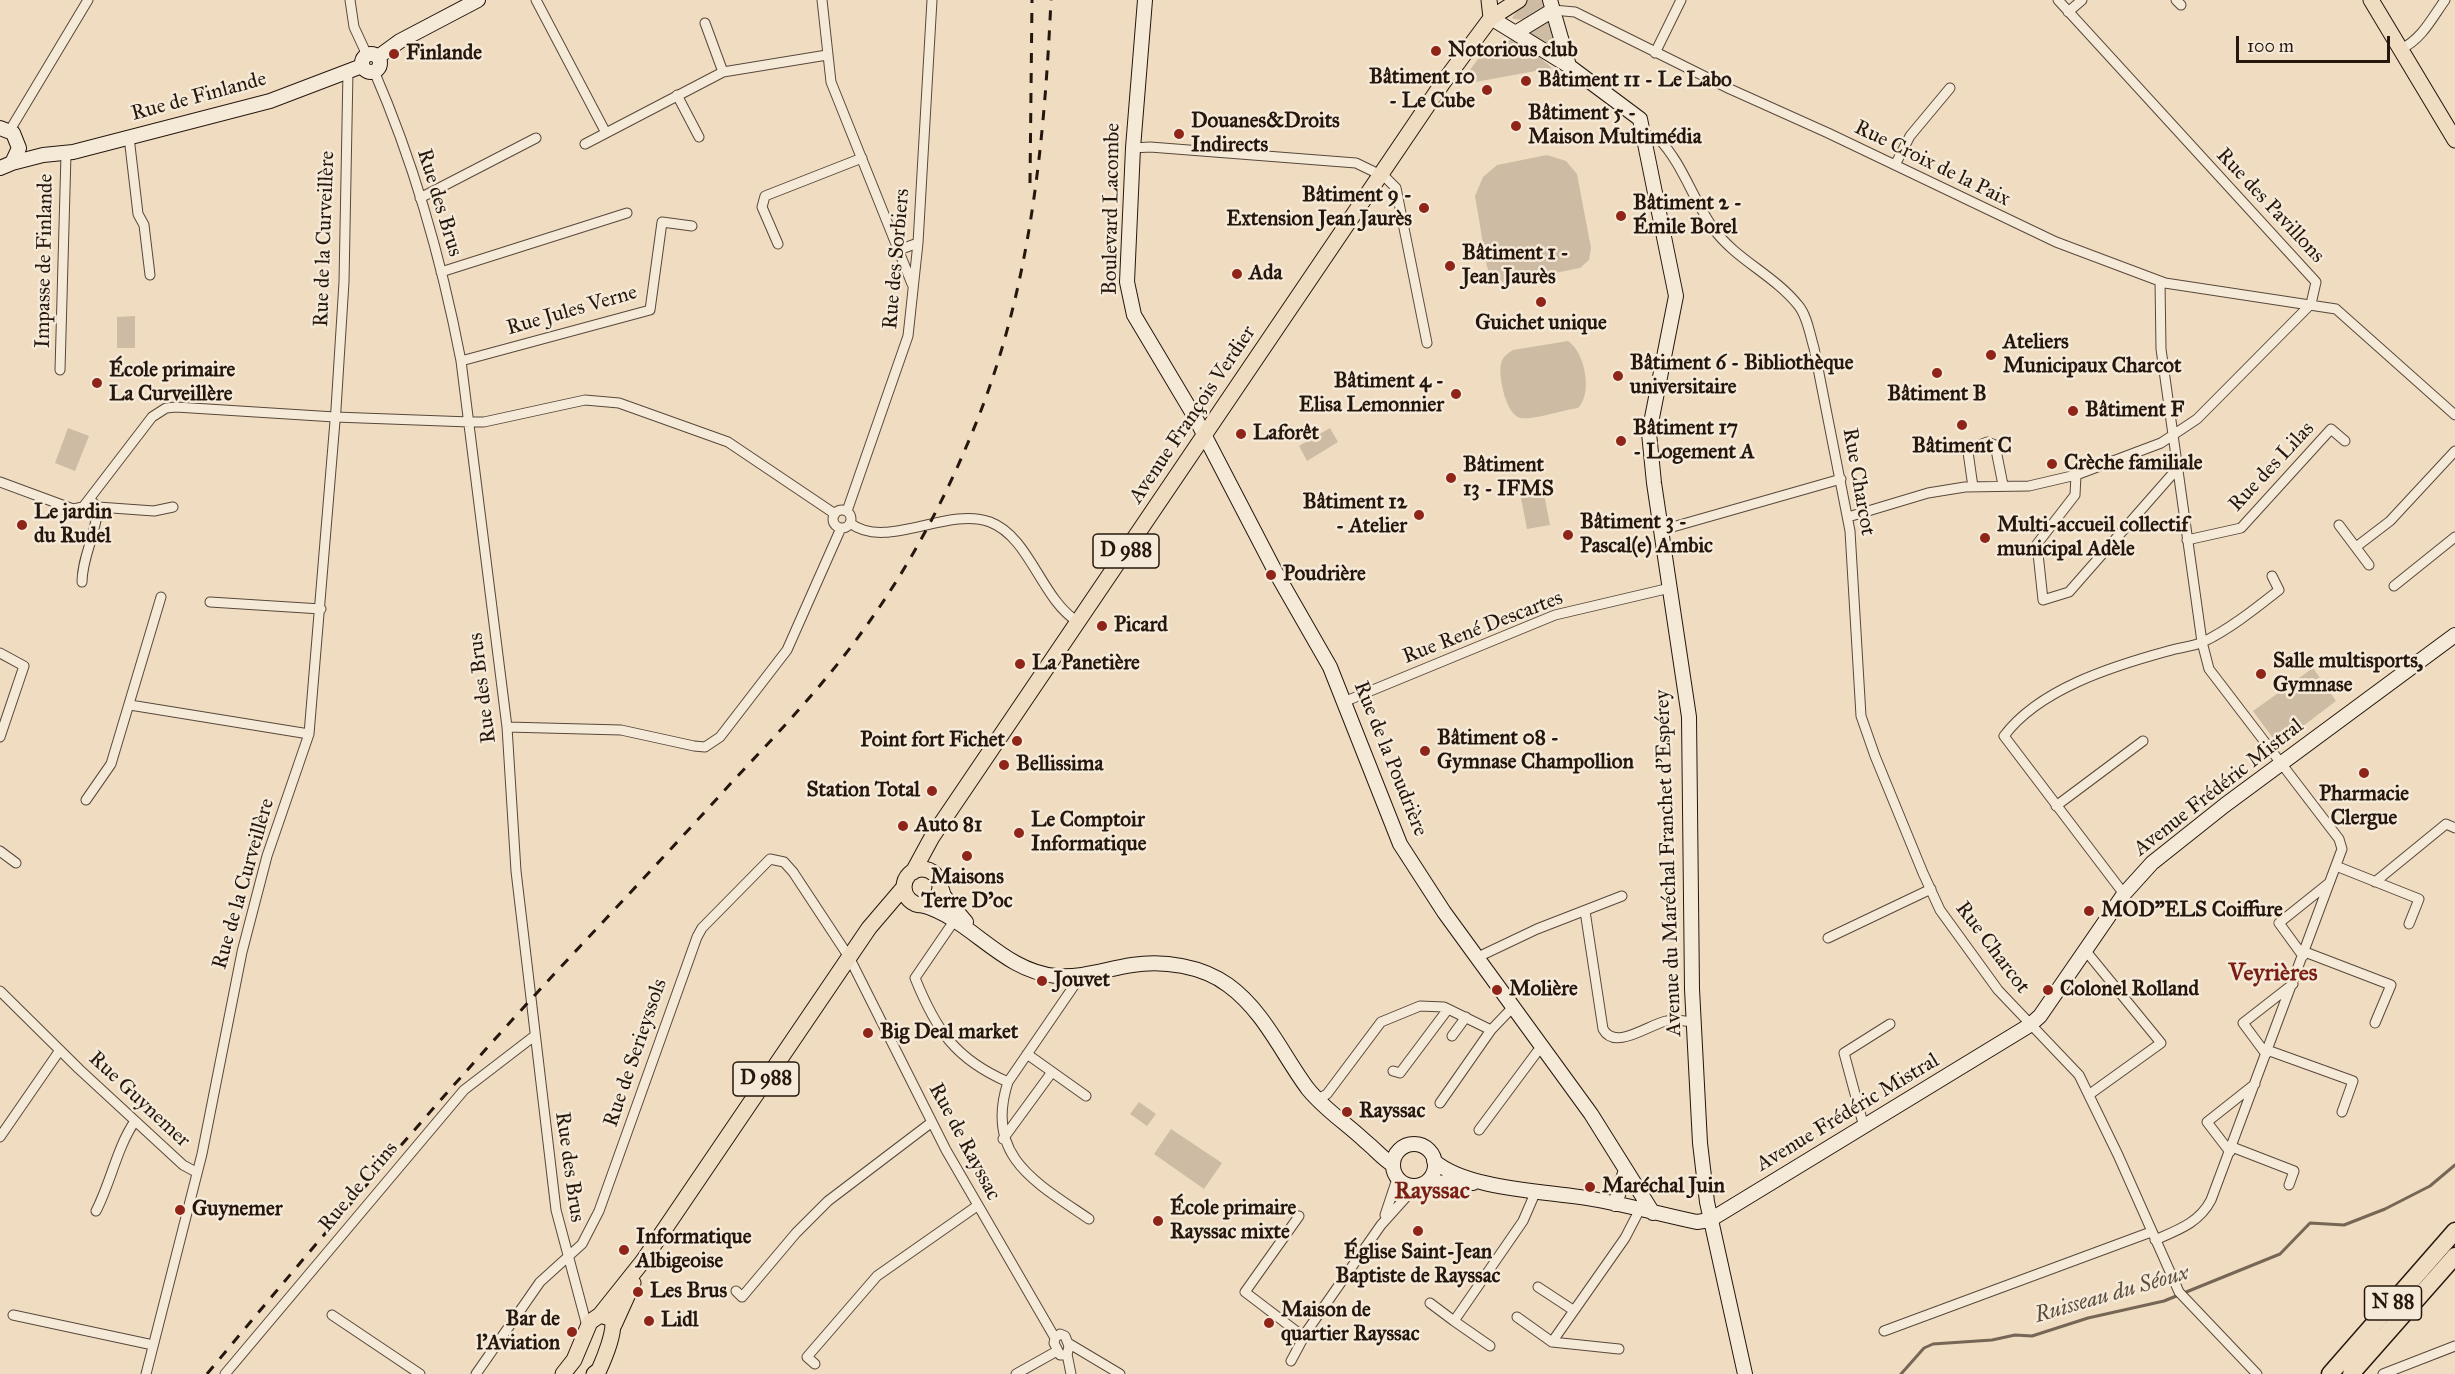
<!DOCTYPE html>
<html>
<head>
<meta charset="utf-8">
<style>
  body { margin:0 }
  #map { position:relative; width:2455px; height:1374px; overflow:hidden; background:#f0ddc1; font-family:"IM FELL Great Primer",serif }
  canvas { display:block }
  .scale { position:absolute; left:2236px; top:36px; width:154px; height:27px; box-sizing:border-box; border:3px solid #25170e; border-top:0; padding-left:8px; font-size:18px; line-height:21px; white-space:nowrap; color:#25170e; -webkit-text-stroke:4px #f5e9d7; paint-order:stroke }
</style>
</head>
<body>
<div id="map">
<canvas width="2455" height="1374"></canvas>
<div class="scale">100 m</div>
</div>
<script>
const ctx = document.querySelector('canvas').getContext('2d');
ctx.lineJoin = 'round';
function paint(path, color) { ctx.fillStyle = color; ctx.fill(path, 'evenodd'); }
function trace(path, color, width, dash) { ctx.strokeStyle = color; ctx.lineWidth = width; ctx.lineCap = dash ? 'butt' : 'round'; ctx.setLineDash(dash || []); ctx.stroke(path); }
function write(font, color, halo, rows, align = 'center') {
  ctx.font = font + ' "IM FELL Great Primer",serif'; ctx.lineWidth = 5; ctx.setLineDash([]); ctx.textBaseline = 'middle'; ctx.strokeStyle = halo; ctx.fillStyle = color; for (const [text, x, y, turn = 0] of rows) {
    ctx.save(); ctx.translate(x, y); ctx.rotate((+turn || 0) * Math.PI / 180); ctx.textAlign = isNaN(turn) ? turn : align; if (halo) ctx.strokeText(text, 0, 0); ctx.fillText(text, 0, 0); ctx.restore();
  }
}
const green = new Path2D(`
  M1525 0H1543L1545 6C1536 15 1524 23 1512 18Z
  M1552 18 1562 58 1532 36 1530 30Z
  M1513 39 1530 49 1552 68 1459 85 1486 48Z
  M1547 155 1566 161 1577 174 1591 248 1589 260 1580 268 1505 283 1493 278 1487 267 1475 196 1483 177 1497 165Z
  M135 316V348H117V317Z
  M1568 341C1585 352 1593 394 1578 408 1563 410 1534 420 1521 418 1506 416 1498 376 1501 364 1502 357 1508 353 1513 350Z
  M68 428 89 436 75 471 55 463Z
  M1330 428 1338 442 1307 461 1299 446Z
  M1544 494 1550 525 1527 529 1521 498Z
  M2313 668 2336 701 2278 745 2253 711Z
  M1139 1102 1156 1114 1147 1126 1130 1114Z
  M1171 1129 1222 1163 1204 1189 1154 1154Z`);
const stream = new Path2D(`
  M1901 1374 1924 1348 1933 1344 1992 1340 2015 1335 2032 1336 2088 1318 2164 1301 2280 1254 2310 1223 2344 1225 2385 1209 2430 1186 2455 1165`);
const street = new Path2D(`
  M350 0 354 27 367 55
  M536 0 606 133
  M822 0 831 82 912 284
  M2176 0 2181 5
  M1553 10 1575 12 1730 89 1828 133 2056 242 2165 283 2336 309 2455 415
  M2068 12 2082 0
  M705 23 723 72
  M2401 49C2422 39 2432 18 2445 0
  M1655 53 1681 0
  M374 71C414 163 442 262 461 361L507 727 516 871 556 1210 587 1326
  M677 95 699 137
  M10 130 88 0
  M129 137 138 214 144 225 150 275
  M1646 137 1658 138C1683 164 1692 198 1713 228 1735 259 1774 275 1798 305 1807 315 1810 335 1814 348L1850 531 1861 716 1875 756 1923 873 1940 910 1998 990 2079 1075 2118 1155 2179 1292 2257 1374
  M585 144 723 72 827 55
  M1133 148 1150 147 1356 163 1385 177 1396 188 1427 343
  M1895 165 1910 136 1950 88
  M420 198 536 138
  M778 244 762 207 765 196 862 158
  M897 245 904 248 918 243
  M441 272 627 213
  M461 361 650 310 662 222 692 226
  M60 370 66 154
  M2076 475 2075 495 2037 544 2043 600 2069 592 2176 470
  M0 482 73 509 83 507 152 417 166 408 176 407 335 417 470 422H484L585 400 619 403 728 442 835 514
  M1973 487 1968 452 1972 448 1987 442 1995 445 2003 485
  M98 507 154 511 173 507
  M833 519a9 9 0 1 1 18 0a9 9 0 1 1-18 0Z
  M847 511 908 336 918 243 932 0
  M1848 517 1928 493 1965 487 2029 486 2076 475 2161 443 2197 419 2311 304 2316 282 2058 0
  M850 523C886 551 947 506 990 522 1030 537 1041 599 1078 622
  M2339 525 2369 565
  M1662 530 1841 479
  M2187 540 2241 528 2331 429 2345 441
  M2356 547 2390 521 2455 451
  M82 582C82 557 96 535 98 507L90 500
  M2394 586 2455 537
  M210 602 321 609
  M0 653 24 666 0 737
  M1346 701 1555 615 1670 588
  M130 705 309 734
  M507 727 621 730 694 746 705 747 720 737 787 650 841 528
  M86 800 111 764 161 597
  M2056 806 2143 741
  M0 851 16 863
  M2336 866 2419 899 2409 924
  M2375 882 2446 824 2455 828
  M2124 894 2004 736C2039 689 2113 666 2168 651 2180 647 2192 647 2203 642 2230 629 2256 608 2279 590L2272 576
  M1585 911 1603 1029C1615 1051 1648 1025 1666 1021 1674 1019 1685 1021 1694 1022
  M954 921 915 978C936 1030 955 1059 1008 1082L1080 977
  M1828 938 1931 889
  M2085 950 2161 1043 2090 1094
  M2305 952 2391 985 2375 1023
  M2303 956 2279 923 2329 883
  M1478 957 1537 929 1622 896
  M0 991 79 1069 183 1165 196 1172
  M1452 1036 1466 1017
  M2267 1050 2353 1081 2342 1112
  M1027 1054 1086 1096
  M2266 1054 2243 1023 2293 984
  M1393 1071 1400 1073 1448 1009
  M1008 1082C984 1156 1035 1182 1089 1219
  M1318 1099 1327 1094 1381 1022 1420 1006 1444 1007 1491 1030 1513 1007
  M1440 1103 1491 1030
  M1864 1127 1844 1053 1890 1024
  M1479 1130 1537 1052 1543 1047
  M0 1137 60 1050
  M1003 1139 1052 1072
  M2232 1147 2294 1171 2289 1185
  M2230 1152 2207 1122 2255 1084
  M96 1211C111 1182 117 1147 135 1121
  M1385 1215 1397 1179
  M1299 1216 1245 1292 1304 1337
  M2155 1240C2178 1230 2199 1223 2211 1200L2342 849 2339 839 2209 669 2202 642 2161 349 2160 281
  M1538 1287 1573 1310
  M736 1291 742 1297 796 1233 828 1201 932 1122
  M1430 1303 1454 1321
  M13 1315 153 1345
  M332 1315 420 1374
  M1517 1317 1552 1342
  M1884 1331 2151 1232
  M1060 1334 1065 1336 1069 1346 1067 1355H1060L1054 1343 1055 1338Z
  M1068 1343 1120 1374
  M1490 1346 1454 1321 1523 1221 1536 1191
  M1619 1349 1552 1342 1625 1238 1640 1209
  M1067 1354 1071 1374
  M1291 1361 1307 1331 1381 1225 1416 1186
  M815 1364 807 1357 877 1276 977 1206
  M146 1374 202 1154 242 952 267 856 309 734 336 409 344 282 348 71
  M225 1374 464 1090 533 1037
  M476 1374 540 1282 582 1244 599 1211 697 937 702 928 770 859 784 862 793 872 849 957 946 1150 1055 1338
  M1016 1374 1057 1351
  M2383 1374 2455 1346`);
const secondary = new Path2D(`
  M1145 0 1133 148 1127 282 1134 315 1196 419 1275 571 1330 667 1400 844 1444 912 1591 1114 1653 1213
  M1550 0 1569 66
  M1491 18 1569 66 1640 119 1676 296 1649 433 1654 483 1689 717 1692 989 1700 1143 1707 1202 1745 1374
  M1517 32 1553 10
  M362 63a9 9 0 1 1 18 0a9 9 0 1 1-18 0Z
  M378 57 400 41 478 0
  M0 128 13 133 19 148 12 163 0 168
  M12 163 43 155 73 152 270 101 362 66
  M940 884 944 896 966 922
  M922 905C971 919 1002 971 1056 976 1083 978 1106 969 1132 965 1164 960 1202 966 1228 985 1264 1011 1282 1054 1308 1089 1325 1110 1346 1123 1365 1141 1375 1149 1382 1158 1393 1165
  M1393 1165a21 21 0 1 1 42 0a21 21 0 1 1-42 0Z
  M1434 1161C1469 1191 1553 1191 1598 1200 1631 1206 1664 1215 1697 1222L1710 1220 2030 1025 2040 1016 2124 894 2152 863 2225 805 2455 635
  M1427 1182 1473 1183
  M1615 1204 1626 1170`);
const primary = new Path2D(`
  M1489 0 1491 18
  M2371 0 2455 140
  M904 887a18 18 0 1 1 36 0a18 18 0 1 1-36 0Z
  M913 872 932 837 1442 84 1491 18 1519 0
  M614 1325 633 1283
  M563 1374 574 1360 590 1322 600 1315 643 1261 869 928 904 887
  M594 1374 599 1370C604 1359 616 1330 612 1319L600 1315`);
const highway = new Path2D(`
  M2330 1374 2455 1231
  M2351 1374 2455 1256`);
const rail = new Path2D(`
  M1030 183 1032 0
  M207 1374C321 1237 436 1102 557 971 616 908 675 845 733 781 777 734 821 688 859 636 905 574 943 504 972 433 1030 294 1044 148 1051 0`);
const markers = [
  [1436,51,6,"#8f2418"],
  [394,54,6,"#8f2418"],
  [1526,81,6,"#8f2418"],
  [1487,90,6,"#8f2418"],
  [1516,126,6,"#8f2418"],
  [1179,134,6,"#8f2418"],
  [1424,208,6,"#8f2418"],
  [1621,216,6,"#8f2418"],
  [1450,266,6,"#8f2418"],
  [1237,274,6,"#8f2418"],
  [1541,302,6,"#8f2418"],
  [1991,355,6,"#8f2418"],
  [1937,373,6,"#8f2418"],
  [1618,376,6,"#8f2418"],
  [97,383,6,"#8f2418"],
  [1456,394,6,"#8f2418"],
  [2073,411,6,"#8f2418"],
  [1962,425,6,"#8f2418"],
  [1241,434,6,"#8f2418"],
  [1621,441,6,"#8f2418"],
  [2052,464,6,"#8f2418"],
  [1451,478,6,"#8f2418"],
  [1419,515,6,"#8f2418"],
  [22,525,6,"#8f2418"],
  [1568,535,6,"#8f2418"],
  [1985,538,6,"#8f2418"],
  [1271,575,6,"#8f2418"],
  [1102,626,6,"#8f2418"],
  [1020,664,6,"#8f2418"],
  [2261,674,6,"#8f2418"],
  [1017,741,6,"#8f2418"],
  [1425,751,6,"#8f2418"],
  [1004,765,6,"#8f2418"],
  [2364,773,6,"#8f2418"],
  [932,791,6,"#8f2418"],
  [903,826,6,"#8f2418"],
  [1019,833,6,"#8f2418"],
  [967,856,6,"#8f2418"],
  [2089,911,6,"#8f2418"],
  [1042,981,6,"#8f2418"],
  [1497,990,6,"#8f2418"],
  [2048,990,6,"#8f2418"],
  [868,1033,6,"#8f2418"],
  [1347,1112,6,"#8f2418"],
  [1590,1187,6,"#8f2418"],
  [180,1210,6,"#8f2418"],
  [1158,1221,6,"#8f2418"],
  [1418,1231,6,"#8f2418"],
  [624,1250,6,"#8f2418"],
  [638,1292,6,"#8f2418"],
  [649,1321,6,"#8f2418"],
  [1269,1323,6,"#8f2418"],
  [572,1332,6,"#8f2418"]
];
const shields = [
  [1126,551,66],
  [766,1079,66],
  [2393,1303,57]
];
const shieldNames = [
  ["D 988",1126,551],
  ["D 988",766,1079],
  ["N 88",2393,1303]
];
const poiNames = [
  ["Notorious club",1448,51],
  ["Finlande",406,54],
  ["Bâtiment 10",1475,78,"right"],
  ["- Le Cube",1475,102,"right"],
  ["Bâtiment 11 - Le Labo",1538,81],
  ["Bâtiment 5 -",1528,114],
  ["Maison Multimédia",1528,138],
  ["Douanes&Droits",1191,122],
  ["Indirects",1191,146],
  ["Bâtiment 9 -",1412,196,"right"],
  ["Extension Jean Jaurès",1412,220,"right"],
  ["Bâtiment 2 -",1633,204],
  ["Émile Borel",1633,228],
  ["Bâtiment 1 -",1462,254],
  ["Jean Jaurès",1462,278],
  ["Ada",1249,274],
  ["Guichet unique",1541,324,"center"],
  ["Ateliers",2003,343],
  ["Municipaux Charcot",2003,367],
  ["Bâtiment 6 - Bibliothèque",1630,364],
  ["universitaire",1630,388],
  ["École primaire",109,371],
  ["La Curveillère",109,395],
  ["Bâtiment 4 -",1444,382,"right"],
  ["Elisa Lemonnier",1444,406,"right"],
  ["Bâtiment B",1937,395,"center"],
  ["Bâtiment F",2085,411],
  ["Bâtiment 17",1633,429],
  ["- Logement A",1633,453],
  ["Laforêt",1253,434],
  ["Bâtiment C",1962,447,"center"],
  ["Crèche familiale",2064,464],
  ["Bâtiment",1463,466],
  ["13 - IFMS",1463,490],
  ["Bâtiment 12",1407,503,"right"],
  ["- Atelier",1407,527,"right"],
  ["Le jardin",34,513],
  ["du Rudel",34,537],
  ["Bâtiment 3 -",1580,523],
  ["Pascal(e) Ambic",1580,547],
  ["Multi-accueil collectif",1997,526],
  ["municipal Adèle",1997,550],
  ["Poudrière",1283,575],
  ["Picard",1114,626],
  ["Salle multisports,",2273,662],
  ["Gymnase",2273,686],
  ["La Panetière",1032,664],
  ["Bâtiment 08 -",1437,739],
  ["Gymnase Champollion",1437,763],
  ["Point fort Fichet",1005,741,"right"],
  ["Bellissima",1016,765],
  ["Station Total",920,791,"right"],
  ["Pharmacie",2364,795,"center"],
  ["Clergue",2364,819,"center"],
  ["Le Comptoir",1031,821],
  ["Informatique",1031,845],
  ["Auto 81",915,826],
  ["Maisons",967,878,"center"],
  ["Terre D'oc",967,902,"center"],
  ["MOD\"ELS Coiffure",2101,911],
  ["Jouvet",1054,981],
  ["Molière",1509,990],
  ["Colonel Rolland",2060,990],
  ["Big Deal market",880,1033],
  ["Rayssac",1359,1112],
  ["Maréchal Juin",1602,1187],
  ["École primaire",1170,1209],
  ["Rayssac mixte",1170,1233],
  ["Guynemer",192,1210],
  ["Informatique",636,1238],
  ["Albigeoise",636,1262],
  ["Église Saint-Jean",1418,1253,"center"],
  ["Baptiste de Rayssac",1418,1277,"center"],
  ["Les Brus",650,1292],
  ["Maison de",1281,1311],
  ["quartier Rayssac",1281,1335],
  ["Bar de",560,1320,"right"],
  ["l'Aviation",560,1344,"right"],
  ["Lidl",661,1321]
];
const streetNames = [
  ["Rue de Finlande",199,97,-15],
  ["Rue Croix de la Paix",1932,164,26],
  ["Rue des Brus",439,203,73],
  ["Rue des Pavillons",2270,206,47],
  ["Boulevard Lacombe",1112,209,-89],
  ["Rue de la Curveillère",325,239,-88],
  ["Rue des Sorbiers",897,259,-85],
  ["Impasse de Finlande",45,261,-89],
  ["Rue Jules Verne",572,311,-16],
  ["Avenue François Verdier",1193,415,-56],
  ["Rue des Lilas",2272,467,-47],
  ["Rue Charcot",1858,482,80],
  ["Rue René Descartes",1483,628,-21],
  ["Rue des Brus",483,688,-97],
  ["Rue de la Poudrière",1390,759,68],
  ["Avenue Frédéric Mistral",2219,788,-38],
  ["Avenue du Maréchal Franchet d'Espérey",1669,863,-92],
  ["Rue de la Curveillère",244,884,-74],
  ["Rue Charcot",1992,948,53],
  ["Rue de Serieyssols",636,1053,-71],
  ["Rue Guynemer",139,1100,43],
  ["Avenue Frédéric Mistral",1848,1113,-31],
  ["Rue de Rayssac",964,1142,62],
  ["Rue des Brus",569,1167,82],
  ["Rue de Crins",359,1187,-50]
];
const waterNames = [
  ["Ruisseau du Séoux",2112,1295,-16]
];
const quarterNames = [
  ["Veyrières",2273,974],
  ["Rayssac",1432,1192]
];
paint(green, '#cdbba3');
trace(stream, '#756655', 3);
trace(street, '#58483b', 11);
trace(secondary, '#25170e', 16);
trace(primary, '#25170e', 17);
trace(highway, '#25170e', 19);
trace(street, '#f5e9d7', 9);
trace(secondary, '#f5e9d7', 14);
trace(primary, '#f0ddc1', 15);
trace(highway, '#f0ddc1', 16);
trace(rail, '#25170e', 3, [10, 10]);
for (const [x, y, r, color] of markers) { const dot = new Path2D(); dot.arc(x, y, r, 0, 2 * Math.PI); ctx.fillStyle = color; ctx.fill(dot); trace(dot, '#f5e9d7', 2); }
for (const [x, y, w] of shields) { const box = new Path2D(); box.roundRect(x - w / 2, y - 17, w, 34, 4.5); ctx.fillStyle = '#f5e9d7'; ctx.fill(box); trace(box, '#25170e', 1.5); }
write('bold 20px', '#25170e', null, shieldNames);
write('bold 21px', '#25170e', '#f5e9d7', poiNames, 'left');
write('21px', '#25170e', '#f5e9d7', streetNames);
write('italic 22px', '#5b4b3d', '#f5e9d7', waterNames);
write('bold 24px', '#7a1f14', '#f5e9d7', quarterNames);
</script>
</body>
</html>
